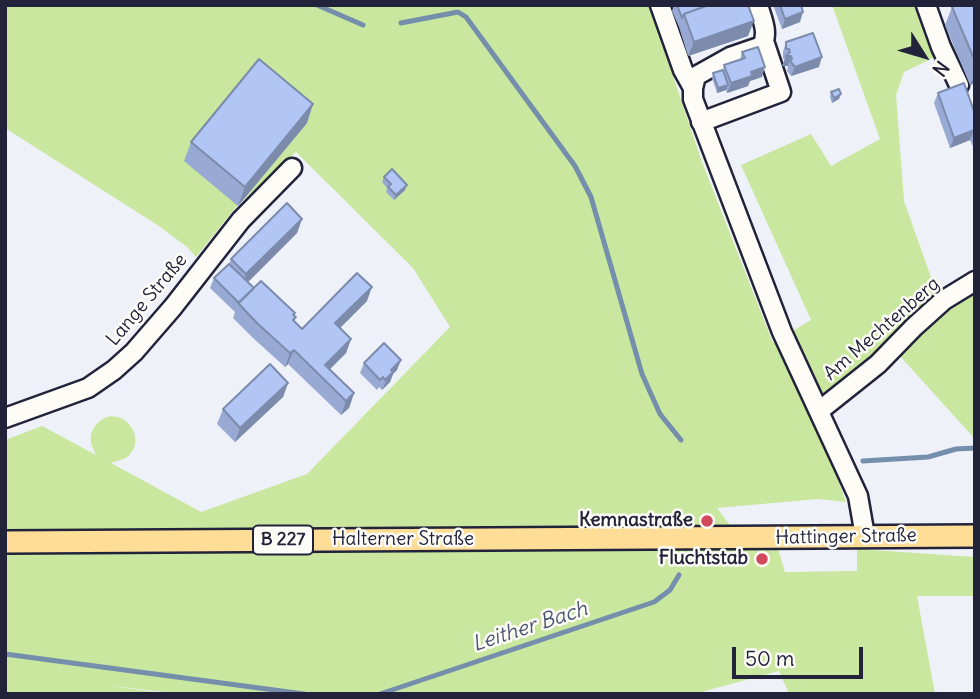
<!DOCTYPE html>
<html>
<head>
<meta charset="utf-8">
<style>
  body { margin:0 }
  #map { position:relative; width:980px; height:699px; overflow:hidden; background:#eef1f7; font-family:Delius,sans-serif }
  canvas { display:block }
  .frame { position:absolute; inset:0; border:7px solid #22223b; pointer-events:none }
  .north { position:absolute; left:889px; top:21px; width:70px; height:70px; -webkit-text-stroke:5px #fdfcf7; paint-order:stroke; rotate:127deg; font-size:19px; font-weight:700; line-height:28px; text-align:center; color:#22223b }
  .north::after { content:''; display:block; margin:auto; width:24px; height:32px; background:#22223b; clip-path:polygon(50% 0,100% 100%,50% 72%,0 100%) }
  .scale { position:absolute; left:732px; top:647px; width:131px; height:32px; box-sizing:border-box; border:4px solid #22223b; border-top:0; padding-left:9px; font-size:21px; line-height:24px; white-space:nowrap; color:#22223b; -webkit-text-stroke:5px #fdfcf7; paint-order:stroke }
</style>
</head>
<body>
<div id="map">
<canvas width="980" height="699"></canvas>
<div class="frame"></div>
<div class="north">N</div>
<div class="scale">50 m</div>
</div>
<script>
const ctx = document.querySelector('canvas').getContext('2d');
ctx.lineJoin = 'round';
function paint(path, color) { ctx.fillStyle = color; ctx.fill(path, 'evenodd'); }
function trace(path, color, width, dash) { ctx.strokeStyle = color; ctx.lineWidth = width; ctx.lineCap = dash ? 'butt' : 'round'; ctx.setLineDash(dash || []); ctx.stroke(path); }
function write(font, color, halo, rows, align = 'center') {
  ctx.font = font + ' Delius,sans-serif'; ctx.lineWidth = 5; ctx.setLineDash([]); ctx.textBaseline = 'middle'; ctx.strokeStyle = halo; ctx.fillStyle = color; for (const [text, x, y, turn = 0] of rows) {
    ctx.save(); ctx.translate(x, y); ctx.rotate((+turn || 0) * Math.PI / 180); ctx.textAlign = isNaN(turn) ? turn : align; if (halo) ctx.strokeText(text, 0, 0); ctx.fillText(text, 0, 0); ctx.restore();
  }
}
const green = new Path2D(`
  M5 5H649L702 162 773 343 811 320 741 165 811 134 831 166 880 139 832 5H918L935 57 904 72 896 95 904 201 938 297 975 287V439L899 355 886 346 815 416 846 502 818 499 717 508 738 536 5 537V440L42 426 96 455C91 444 87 436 96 425 118 399 152 438 126 458 122 460 115 461 111 463L201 512 307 474 450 327 413 268 296 152 237 206 196 257 187 247 159 226 5 128Z
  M775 538 785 572 857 571V549L975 557V596H917L935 694H789L779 671 694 694H182L104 685 169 694H5V544Z`);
const stream = new Path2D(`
  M317 5 363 25
  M401 23 458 12 466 17 575 166 591 197 642 374 660 414 681 440
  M863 461 928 457 956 449 975 448
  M5 654 304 694
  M380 694 654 602 670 590 679 575`);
const minor = new Path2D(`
  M660 5 683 70 693 88
  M758 5C762 19 769 32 762 46L730 57 696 76 693 88V99L782 332 858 496 865 536
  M926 5 941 47 959 85
  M701 122 781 92 764 41
  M819 411 878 364 914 327 944 300 975 281
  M5 418 88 388 114 370 134 352 173 307 241 220 292 168`);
const major = new Path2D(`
  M5 542 975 536`);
const wall = new Path2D(`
  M674 5H748V36L688 56 679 27 672 11Z
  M773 5H801L800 22 782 29Z
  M975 5V83L970 85 945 25 952 7Z
  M786 42 819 67 791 76 787 71 788 66H782L785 59H783V52Z
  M742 52 762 77 750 81 748 86 727 93 726 90 717 93 712 78 713 73 723 70 724 65 740 60Z
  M831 92 839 99 832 103 830 97Z
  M938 93 975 114V151L970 140 950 148 934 103Z
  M307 123 238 206 184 161 191 142Z
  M384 177 405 190 394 200 386 192 387 188 382 182Z
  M302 219 297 233 248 282 254 288 295 313 294 316 296 317 294 321 302 329 367 301 340 328 351 339 346 353 330 369 354 393 349 408 341 415 288 364 285 367 253 338 233 318 235 312 210 288 214 278 229 264 231 259Z
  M364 363 397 370 393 374 390 382 382 390 379 387 377 390 360 373Z
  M288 383 283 397 235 442 217 424 223 409Z`);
const shadedWall = new Path2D(`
  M803 12 800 22 782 29 785 19Z
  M754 21 748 36 688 56 694 42Z
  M786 56H791L788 66H782Z
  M822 57 819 67 791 76 795 67Z
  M765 67 762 77 750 81 748 86 727 93 731 83 751 72Z
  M975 73V83L970 85Z
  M728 85 726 90 717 93 718 88Z
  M841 94 839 99 832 103 834 98Z
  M313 104 307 123 238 206 245 187Z
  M974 130 970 140 950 148 954 138Z
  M407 185 405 190 394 200 396 195Z
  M302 219 297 233 241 289 246 274Z
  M372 287 367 301 330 338 335 323Z
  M351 339 346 353 322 377 325 365Z
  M294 350 288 364 285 367 290 353Z
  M401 360 397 370 393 374 390 382 382 390 391 370Z
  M288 383 283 397 235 442 240 428Z
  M354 393 349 408 341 415 346 401Z`);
const building = new Path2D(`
  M677 5H709L684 14 682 18Z
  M709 5H748L754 21 694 42 684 14Z
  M780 5H801L803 12 785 19Z
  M956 5H975V61L952 7Z
  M813 33 822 57 795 67 790 61 792 59 791 56H786L790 52 789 49H786V42Z
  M758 47 765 67 751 72 752 76 731 83 724 65 745 58 742 52Z
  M259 59 313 104 245 187 191 142Z
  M723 70 728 85 718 88 713 73Z
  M964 83 975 114V128L974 130 954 138 938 93Z
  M839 89 841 94 834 98 831 92Z
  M392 169 407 185 396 195 388 187 391 184 384 177Z
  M287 203 302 219 246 274 231 259Z
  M229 264 254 288 239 303 214 278Z
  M357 273 372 287 335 323 351 339 325 365 354 393 346 401 294 350 290 353 258 324 238 303 261 281 295 313 293 315 296 317 293 320 302 329Z
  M384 343 401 360 391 370 393 372 385 380 383 377 380 380 364 363Z
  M270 364 288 383 240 428 223 409Z`);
const markers = [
  [707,521,7,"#d1495b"],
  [762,559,7,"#d1495b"]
];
const shields = [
  [283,540,60]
];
const shieldNames = [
  ["B 227",283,540]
];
const streetNames = [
  ["Lange Straße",147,300,-50],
  ["Am Mechtenberg",882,329,-41],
  ["Hattinger Straße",846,537,-1],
  ["Halterner Straße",403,540]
];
const poiNames = [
  ["Kemnastraße",693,521],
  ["Fluchtstab",748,559]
];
const waterNames = [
  ["Leither Bach",530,627,-18]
];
paint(green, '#c9e79f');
trace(stream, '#758eac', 5);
trace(minor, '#22223b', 23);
trace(major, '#22223b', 26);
trace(minor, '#fdfcf7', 18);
trace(major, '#fedd96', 21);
paint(wall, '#98aad3');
paint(shadedWall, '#7c8bac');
paint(building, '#b1c6f5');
trace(building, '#7c8bac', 2);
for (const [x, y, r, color] of markers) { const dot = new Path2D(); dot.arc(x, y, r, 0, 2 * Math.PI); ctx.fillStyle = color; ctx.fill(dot); trace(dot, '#fdfcf7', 2.5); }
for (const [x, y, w] of shields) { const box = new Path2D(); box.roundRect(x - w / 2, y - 14.5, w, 29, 5); ctx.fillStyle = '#fdfcf7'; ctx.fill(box); trace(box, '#22223b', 2); }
write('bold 18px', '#22223b', null, shieldNames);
write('19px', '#22223b', '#fdfcf7', streetNames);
write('bold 19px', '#22223b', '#fdfcf7', poiNames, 'right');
write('italic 21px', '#4b5873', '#fdfcf7', waterNames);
</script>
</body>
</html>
